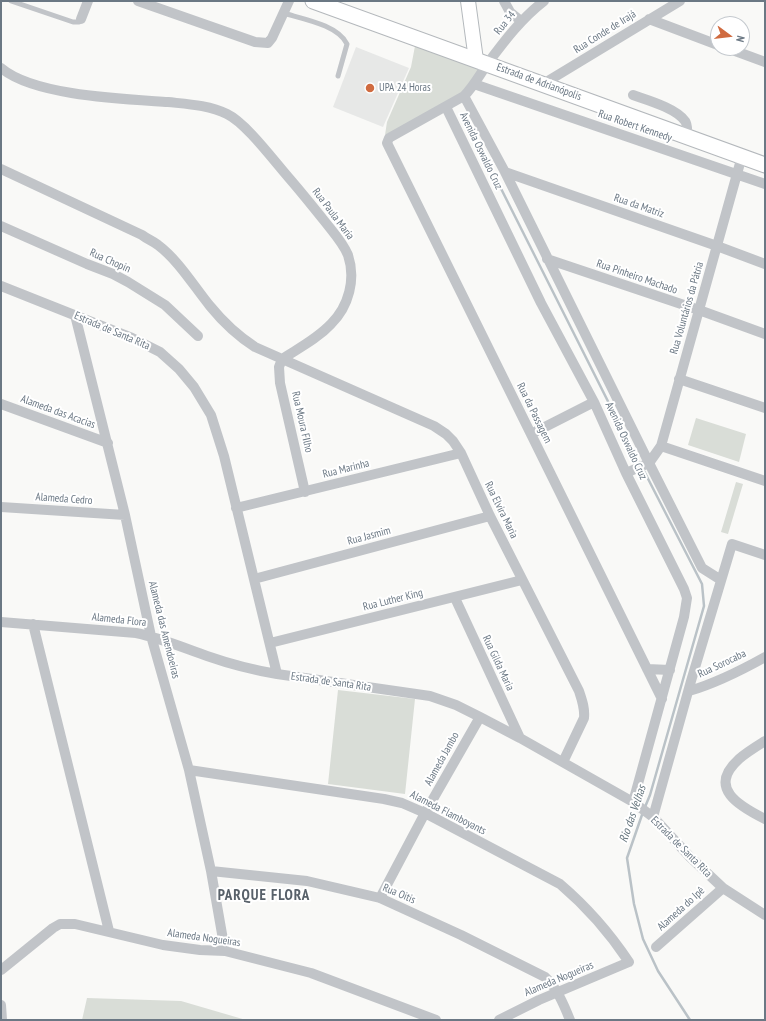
<!DOCTYPE html>
<html>
<head>
<meta charset="utf-8">
<style>
  body { margin:0 }
  #map { position:relative; width:766px; height:1021px; overflow:hidden; background:#f9f9f7; font-family:"PT Sans Narrow",sans-serif }
  canvas { display:block }
  .frame { position:absolute; inset:0; border:2px solid #6b7884; pointer-events:none }
  .north { position:absolute; left:710px; top:16px; width:40px; height:40px; box-sizing:border-box; background:#fff; border:1px solid #c4c9ce; border-radius:50%; rotate:105deg; font-size:11px; font-weight:700; line-height:16px; text-align:center; color:#6b7884 }
  .north::after { content:''; display:block; margin:auto; width:14px; height:18px; background:#d06b40; clip-path:polygon(50% 0,100% 100%,50% 72%,0 100%) }
</style>
</head>
<body>
<div id="map">
<canvas width="766" height="1021"></canvas>
<div class="frame"></div>
<div class="north">N</div>
</div>
<script>
const ctx = document.querySelector('canvas').getContext('2d');
ctx.lineJoin = 'round';
function paint(path, color) { ctx.fillStyle = color; ctx.fill(path, 'evenodd'); }
function trace(path, color, width, dash) { ctx.strokeStyle = color; ctx.lineWidth = width; ctx.lineCap = dash ? 'butt' : 'round'; ctx.setLineDash(dash || []); ctx.stroke(path); }
function write(font, color, halo, rows, align = 'center') {
  ctx.font = font + ' "PT Sans Narrow",sans-serif'; ctx.lineWidth = 4; ctx.setLineDash([]); ctx.textBaseline = 'middle'; ctx.strokeStyle = halo; ctx.fillStyle = color; for (const [text, x, y, turn = 0] of rows) {
    ctx.save(); ctx.translate(x, y); ctx.rotate((+turn || 0) * Math.PI / 180); ctx.textAlign = isNaN(turn) ? turn : align; if (halo) ctx.strokeText(text, 0, 0); ctx.fillText(text, 0, 0); ctx.restore();
  }
}
const built = new Path2D(`
  M356 47 409 68 383 127 333 107Z`);
const green = new Path2D(`
  M415 46 483 71 464 96 385 135 387 122 411 67Z
  M696 418 746 434 739 462 688 445Z
  M736 482 743 484 728 534 721 532Z
  M338 690 415 699 405 794 328 784Z
  M87 998 181 1001 246 1020H82Z`);
const stream = new Path2D(`
  M464 115 640 465
  M643 469 702 584 704 606 650 795 645 807
  M643 812 627 858 634 904 643 939 658 971 690 1020`);
const lane = new Path2D(`
  M11 1 73 22H79L81 19
  M283 13C303 19 338 25 347 44L338 76`);
const street = new Path2D(`
  M138 1 255 42 268 43 272 38 289 1
  M504 1 510 12 521 21
  M544 1C522 18 505 40 488 63 480 74 474 86 464 96L389 138 387 143 662 699
  M81 19 88 1
  M649 19 718 45
  M727 48 765 62
  M1 68C34 96 124 99 168 102 186 104 209 105 227 114 246 123 274 161 289 178 302 193 314 208 326 223 333 232 343 243 348 255 356 279 349 306 331 324 317 339 299 348 282 359
  M474 84 765 184
  M543 84 680 1
  M633 95C647 100 676 108 685 121 688 125 687 131 687 136
  M464 96 505 172 649 463 702 568 721 580
  M446 107 541 303 594 402 626 473 684 589 687 598 684 617 633 802
  M1 169 142 235C147 239 153 241 158 245 179 261 193 285 210 306 223 322 238 336 255 347L434 426 446 434 453 441 461 453 490 516 579 691C582 700 585 708 584 718L563 762
  M505 172 717 246 765 264
  M1 226 87 264 113 274 128 282 165 305 198 336
  M547 259 699 310 765 334
  M1 286 132 338 160 352 179 369 194 387 211 415 224 456 277 674
  M75 315 125 515 151 636 189 770 211 871 225 951
  M282 359 279 367 280 383 305 492
  M679 379 765 408
  M1 404 108 443
  M531 434 594 402
  M661 446 765 481
  M626 473 649 463 661 446 742 156
  M1 507 125 515
  M236 508 461 453
  M254 579 490 516
  M455 598 520 738
  M1 622 136 633C161 638 184 648 207 656 230 664 253 670 277 674L430 696 456 705 480 717 520 738 633 802 653 817 690 857 723 888 765 915
  M33 624 109 931
  M270 643 522 580
  M647 669 670 670
  M689 691C716 683 740 671 765 657
  M765 741C757 746 747 752 739 759 707 788 739 806 765 819
  M189 770 384 799 402 803 425 813 560 884C587 907 609 932 629 962L539 1000 499 1020
  M653 817 691 681 732 544 765 555
  M211 871 307 881 380 898 461 935 545 977C557 988 564 1005 570 1020
  M380 898 425 813 480 717
  M656 947 723 888
  M1 970 53 928 60 924H75L163 945 200 950 225 951 311 973 436 1020
  M1 1005 2 1020`);
const secondary = new Path2D(`
  M468 1 476 60`);
const primary = new Path2D(`
  M313 1 765 165`);
const markers = [
  [370,88,5,"#d06b40"]
];
const streetNames = [
  ["Rua 34",505,23,-51],
  ["Rua Conde de Irajá",605,32,-32],
  ["Estrada de Adrianópolis",539,82,20],
  ["Rua Robert Kennedy",635,126,19],
  ["Avenida Oswaldo Cruz",481,151,64],
  ["Rua da Matriz",639,206,19],
  ["Rua Paula Maria",333,214,53],
  ["Rua Chopin",110,261,24],
  ["Rua Pinheiro Machado",637,277,19],
  ["Rua Voluntários da Pátria",687,308,-74],
  ["Estrada de Santa Rita",112,331,23],
  ["Alameda das Acacias",58,412,20],
  ["Rua da Passagem",534,413,64],
  ["Rua Moura FIlho",302,422,77],
  ["Avenida Oswaldo Cruz",626,441,65],
  ["Rua Marinha",346,469,-14],
  ["Alameda Cedro",64,499,4],
  ["Rua Elvira Maria",501,510,64],
  ["Rua Jasmim",369,536,-15],
  ["Rua Luther King",393,600,-14],
  ["Alameda Flora",119,620,6],
  ["Alameda das Amendoeiras",164,630,76],
  ["Rua Gilda Maria",498,663,65],
  ["Rua Sorocaba",722,664,-25],
  ["Estrada de Santa Rita",331,682,8],
  ["Alameda Jambo",442,759,-61],
  ["Alameda Flamboyants",448,813,27],
  ["Estrada de Santa Rita",681,847,45],
  ["Rua Oitis",399,894,23],
  ["Alameda do Ipê",681,909,-42],
  ["Alameda Nogueiras",204,938,8],
  ["Alameda Nogueiras",559,979,-23]
];
const poiNames = [
  ["UPA 24 Horas",379,88]
];
const waterNames = [
  ["Rio das Velhas",633,814,-71]
];
const districtNames = [
  ["PARQUE FLORA",264,896]
];
paint(built, '#e7e8e7');
paint(green, '#d9ddd7');
trace(stream, '#bac2c7', 2.5);
trace(secondary, '#b3b8bc', 16);
trace(primary, '#b4b8bc', 17);
trace(lane, '#c1c4c8', 5);
trace(street, '#c1c4c8', 10);
trace(secondary, '#fff', 14);
trace(primary, '#fff', 15);
for (const [x, y, r, color] of markers) { const dot = new Path2D(); dot.arc(x, y, r, 0, 2 * Math.PI); ctx.fillStyle = color; ctx.fill(dot); trace(dot, '#fff', 1.5); }
write('11px', '#6b7884', '#fff', streetNames);
write('11px', '#6b7884', '#fff', poiNames, 'left');
write('italic 12px', '#67777f', '#fff', waterNames);
ctx.letterSpacing = '1px';
write('bold 15px', '#58616a', '#fff', districtNames);
ctx.letterSpacing = '0px';
</script>
</body>
</html>
